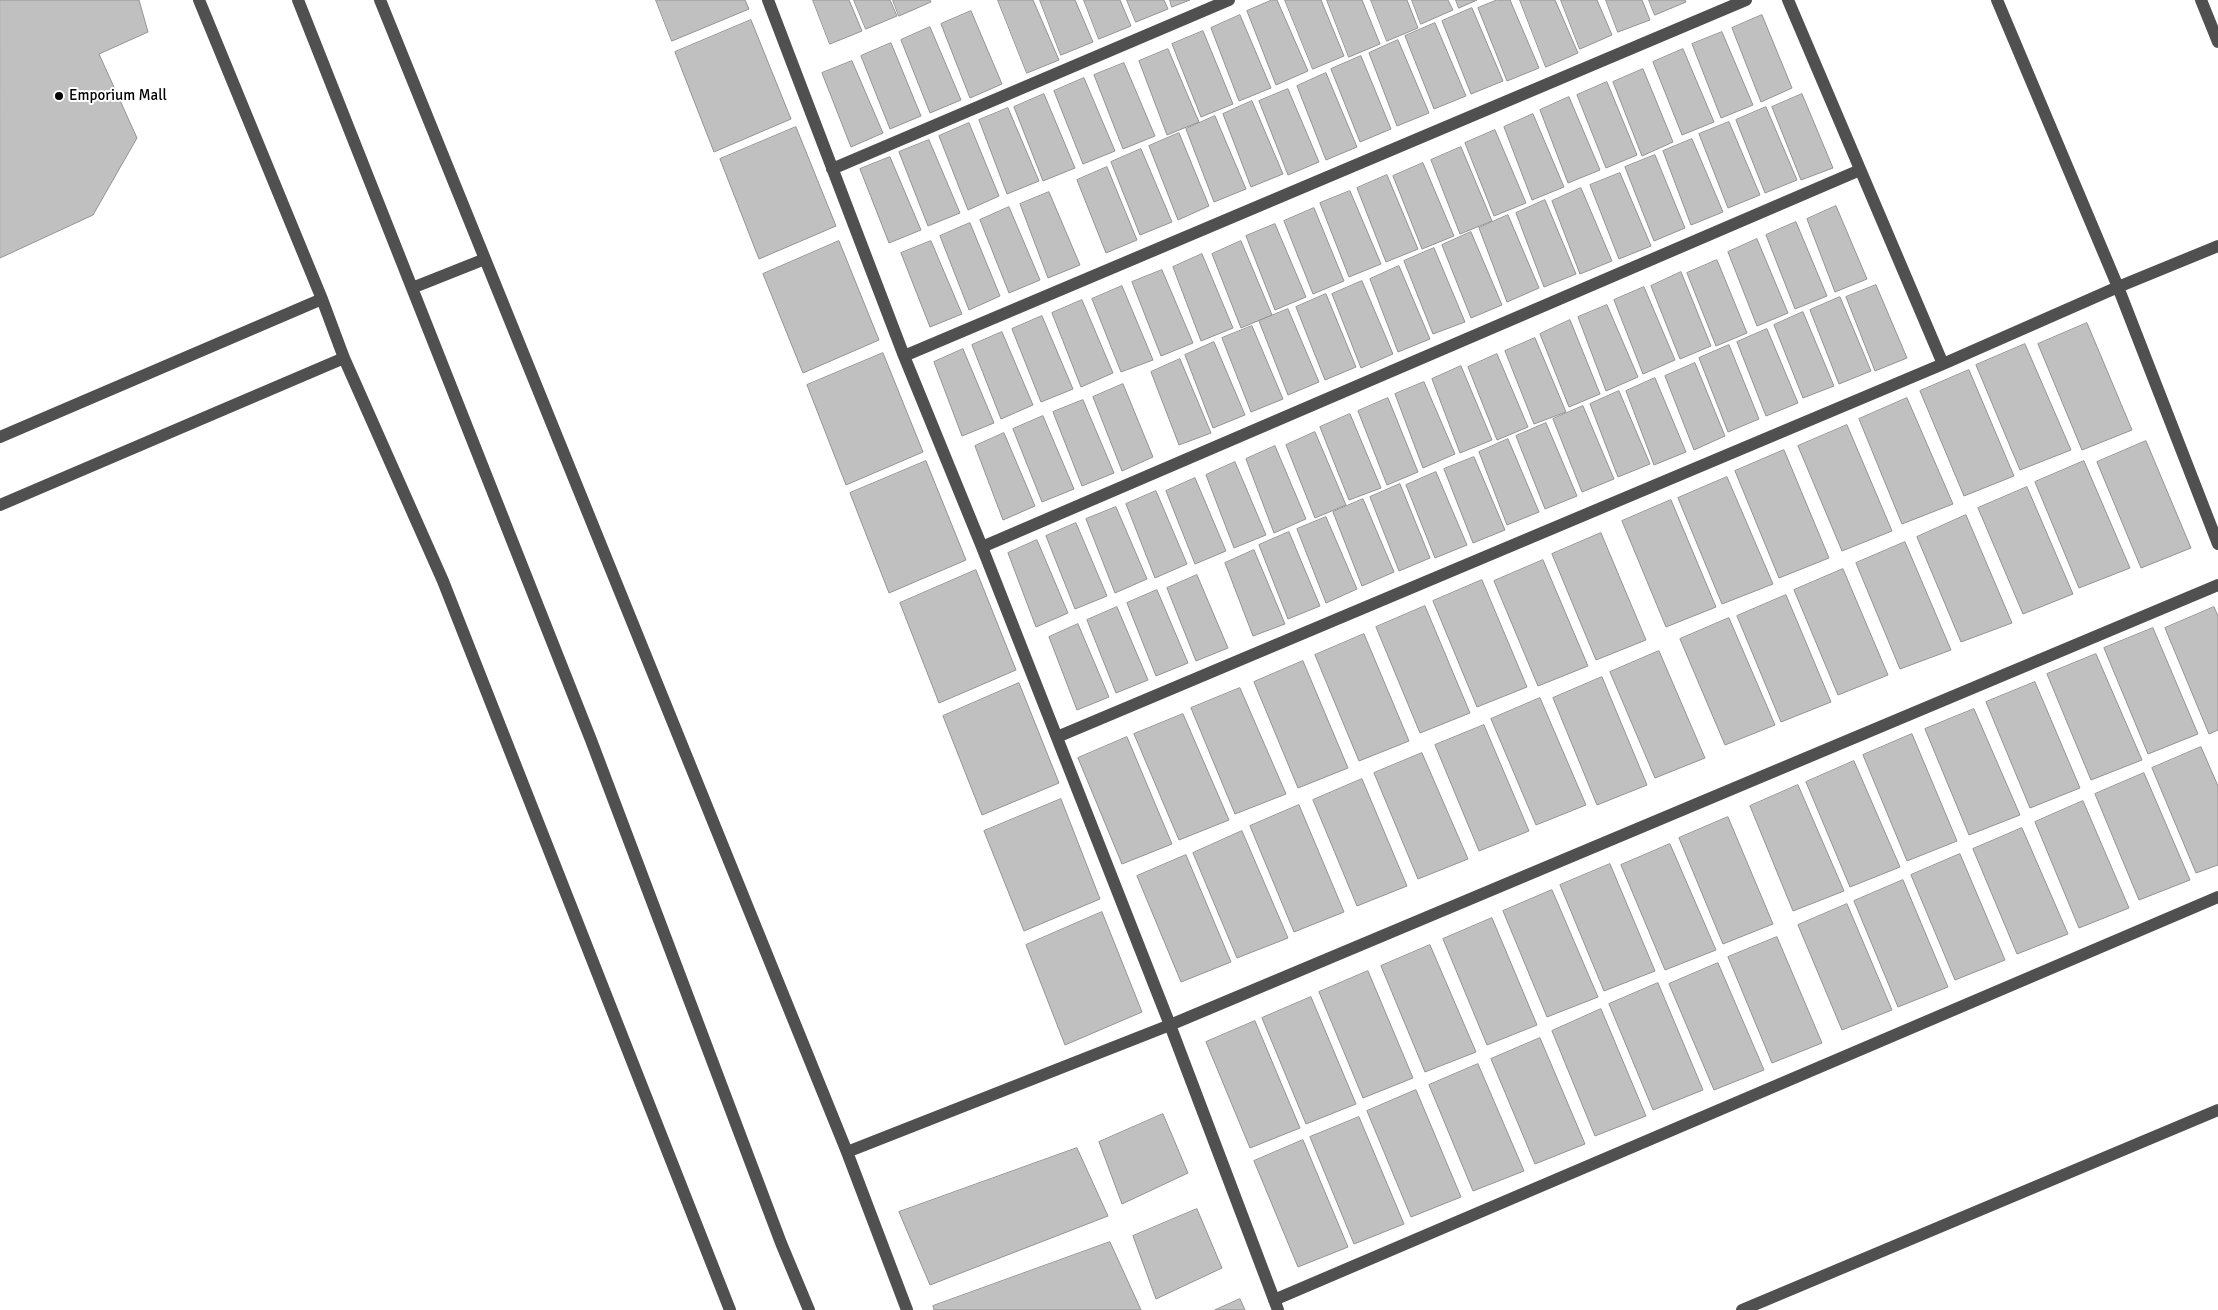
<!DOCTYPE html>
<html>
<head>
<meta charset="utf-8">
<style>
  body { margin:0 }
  canvas { display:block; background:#fff }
</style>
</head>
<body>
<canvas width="2218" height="1310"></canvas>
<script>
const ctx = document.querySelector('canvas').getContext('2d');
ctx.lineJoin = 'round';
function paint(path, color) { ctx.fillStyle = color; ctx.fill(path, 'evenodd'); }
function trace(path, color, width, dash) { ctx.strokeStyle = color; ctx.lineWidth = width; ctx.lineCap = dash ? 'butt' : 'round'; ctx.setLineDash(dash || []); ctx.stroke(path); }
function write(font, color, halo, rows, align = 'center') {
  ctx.font = font + ' Signika,sans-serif'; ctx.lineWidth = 4; ctx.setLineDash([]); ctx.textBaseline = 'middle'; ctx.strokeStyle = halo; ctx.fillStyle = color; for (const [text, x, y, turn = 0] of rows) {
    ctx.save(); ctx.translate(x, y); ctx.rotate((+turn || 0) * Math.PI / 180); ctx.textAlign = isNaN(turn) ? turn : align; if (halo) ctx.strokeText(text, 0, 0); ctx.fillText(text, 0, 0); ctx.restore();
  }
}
const building = new Path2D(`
  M0 0H139L148 32 99 54 137 138 93 215 0 258Z
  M656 0H745L749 9 672 41Z
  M813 0H849L862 31 830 44Z
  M854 0H890L897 16 866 29Z
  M893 0H930L931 2 899 16Z
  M998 0H1033L1059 60 1027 73Z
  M1040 0H1075L1093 42 1061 55Z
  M1084 0H1120L1131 26 1099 39Z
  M1127 0H1164L1168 9 1136 22Z
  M1170 0H1190L1172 7Z
  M1272 0H1277L1308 71 1276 85 1247 11Z
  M1285 0H1321L1344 56 1313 69Z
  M1327 0H1362L1380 44 1349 57Z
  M1371 0H1407L1418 28 1387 41Z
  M1412 0H1448L1453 10 1421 24Z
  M1456 0H1477L1459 8Z
  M1497 0H1510L1539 68 1507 81 1478 8Z
  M1520 0H1555L1578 53 1546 67Z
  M1561 0H1597L1612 35 1580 49Z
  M1606 0H1642L1650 20 1618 32Z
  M1649 0H1685L1686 2 1655 15Z
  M1472 8 1503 81 1471 94 1442 21Z
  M971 11 1002 84 970 98 941 24Z
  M1240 15 1271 88 1239 101 1211 28Z
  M1762 15 1792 88 1761 102 1732 28Z
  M751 20 791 119 714 152 675 52Z
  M1435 23 1466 96 1434 109 1405 36Z
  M930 27 961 100 930 113 901 40Z
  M1203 31 1233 104 1201 117 1172 44Z
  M1722 32 1753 105 1721 118 1692 44Z
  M1398 40 1429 113 1397 126 1369 53Z
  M891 43 921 116 890 129 861 56Z
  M1168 49 1199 122 1167 135 1139 61Z
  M1683 49 1714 122 1682 135 1653 62Z
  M1361 56 1391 129 1360 142 1331 69Z
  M852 61 883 133 851 147 822 73Z
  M1124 63 1155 136 1123 149 1094 75Z
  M1643 69 1673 142 1642 156 1613 82Z
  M1326 73 1357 147 1326 160 1297 86Z
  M1084 78 1115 151 1083 164 1054 91Z
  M1607 82 1637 155 1606 168 1577 95Z
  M1288 89 1319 162 1288 175 1259 101Z
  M1044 94 1075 168 1043 181 1014 107Z
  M1802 94 1833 168 1801 180 1772 107Z
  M1569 97 1600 170 1568 183 1540 110Z
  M1252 101 1283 174 1251 187 1223 114Z
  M1766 107 1797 180 1765 193 1736 120Z
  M1008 108 1039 181 1007 194 979 120Z
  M1533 114 1564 187 1532 200 1504 127Z
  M1215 116 1246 189 1214 202 1186 129Z
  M1729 122 1760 195 1728 208 1699 134Z
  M969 123 999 196 968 210 939 136Z
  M796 127 836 226 759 259 720 159Z
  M1495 130 1526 203 1494 216 1465 143Z
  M1179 133 1209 206 1178 220 1149 146Z
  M1692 139 1723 212 1691 225 1663 151Z
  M929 140 960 213 928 226 899 152Z
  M1461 147 1492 221 1460 234 1431 160Z
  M1141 149 1172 222 1140 235 1111 162Z
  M1655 155 1685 228 1654 241 1625 167Z
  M890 157 921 230 889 243 860 169Z
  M1423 163 1454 236 1422 249 1393 176Z
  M1107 167 1137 240 1106 253 1077 180Z
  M1620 173 1651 246 1619 259 1590 185Z
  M1387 175 1418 249 1386 262 1357 188Z
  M1581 188 1612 261 1580 274 1552 201Z
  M1350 191 1381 264 1349 277 1320 203Z
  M1049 192 1080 265 1048 278 1020 204Z
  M1545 200 1576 274 1544 287 1516 213Z
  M1836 206 1867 279 1835 292 1807 219Z
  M1009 207 1040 280 1009 293 980 220Z
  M1314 208 1344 281 1313 294 1284 221Z
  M1508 215 1539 288 1507 302 1479 228Z
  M1796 222 1827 296 1795 309 1766 235Z
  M970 223 1000 296 969 310 940 236Z
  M1275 224 1306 297 1275 310 1246 236Z
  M1471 232 1502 305 1471 318 1442 245Z
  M1757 239 1788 313 1757 326 1728 252Z
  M839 241 879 340 803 373 763 274Z
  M931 241 962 314 930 327 901 253Z
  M1241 241 1272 315 1241 328 1212 254Z
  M1434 248 1465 322 1433 334 1404 261Z
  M1202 254 1233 328 1201 341 1173 267Z
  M1717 260 1747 333 1716 346 1687 273Z
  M1399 266 1430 339 1398 352 1370 279Z
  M1162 270 1193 343 1161 356 1132 282Z
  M1681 272 1711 346 1680 359 1651 286Z
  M1362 281 1393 354 1361 368 1332 294Z
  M1876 285 1907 358 1875 371 1846 297Z
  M1122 286 1153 360 1121 372 1092 299Z
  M1644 287 1675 360 1643 374 1614 300Z
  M1326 294 1356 367 1325 380 1296 307Z
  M1840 297 1871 371 1839 384 1810 310Z
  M1082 300 1113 373 1081 387 1052 313Z
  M1607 305 1638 377 1606 391 1578 317Z
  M1288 309 1319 382 1288 395 1259 321Z
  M1803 312 1834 386 1803 398 1774 325Z
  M1042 316 1073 389 1041 402 1012 329Z
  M1570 320 1600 394 1569 407 1540 334Z
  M2087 323 2132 430 2082 450 2038 344Z
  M1252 326 1283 399 1251 412 1222 338Z
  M1767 329 1798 403 1766 416 1737 342Z
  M1002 332 1033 405 1001 419 972 345Z
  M1535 338 1566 412 1534 424 1505 351Z
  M1214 342 1245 415 1213 428 1185 355Z
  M2025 344 2071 450 2020 470 1976 365Z
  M1729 345 1759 419 1728 432 1699 358Z
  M963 349 994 423 962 436 934 362Z
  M883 353 923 452 846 485 807 385Z
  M1497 354 1528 427 1497 440 1468 367Z
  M1180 359 1211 433 1179 445 1151 372Z
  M1695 363 1725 436 1694 450 1665 376Z
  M1461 366 1492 440 1460 453 1432 379Z
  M1969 370 2014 476 1964 496 1920 391Z
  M1655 378 1686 452 1654 465 1626 391Z
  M1424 382 1455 454 1423 468 1395 394Z
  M1123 384 1153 457 1122 471 1093 397Z
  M1619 391 1650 464 1618 477 1590 404Z
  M1388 398 1418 472 1387 485 1358 411Z
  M1907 398 1953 504 1902 524 1859 419Z
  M1083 400 1114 473 1082 486 1053 412Z
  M1583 406 1614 479 1582 492 1553 419Z
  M1350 414 1381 488 1349 500 1320 427Z
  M1043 416 1074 489 1042 502 1013 429Z
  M1546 423 1577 496 1545 509 1516 436Z
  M1847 425 1892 531 1842 551 1798 446Z
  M1315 432 1346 505 1315 518 1286 445Z
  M1004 433 1035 506 1003 520 975 446Z
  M1508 439 1539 512 1507 525 1479 452Z
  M2146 441 2191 548 2141 568 2097 462Z
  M1275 446 1306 519 1274 533 1246 459Z
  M1784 450 1829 558 1779 578 1735 471Z
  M1474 457 1505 530 1473 543 1444 469Z
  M926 461 966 560 889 593 850 493Z
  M2084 461 2130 568 2079 588 2035 482Z
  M1235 462 1266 535 1234 548 1206 475Z
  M1436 472 1467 545 1435 558 1406 485Z
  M1727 477 1773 584 1722 604 1678 498Z
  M1195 478 1226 551 1195 564 1166 491Z
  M1400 484 1430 558 1399 571 1370 497Z
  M2027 487 2073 594 2023 614 1978 508Z
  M1156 491 1187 564 1155 578 1126 504Z
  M1363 499 1394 572 1362 586 1333 512Z
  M1671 500 1716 607 1666 627 1622 521Z
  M1116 507 1147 579 1115 593 1086 519Z
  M1966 515 2012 623 1961 642 1917 537Z
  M1326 517 1357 589 1326 603 1297 529Z
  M1076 523 1107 596 1075 609 1046 536Z
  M1289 532 1320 606 1288 619 1259 545Z
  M1601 533 1646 640 1596 660 1552 554Z
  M1037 540 1068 613 1036 627 1008 553Z
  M1905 542 1951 650 1900 669 1856 563Z
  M1254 550 1285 624 1253 636 1225 563Z
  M1543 560 1588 666 1538 686 1494 581Z
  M1843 569 1888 675 1838 695 1794 590Z
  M976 570 1016 670 939 703 900 603Z
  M1197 575 1228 648 1196 661 1167 588Z
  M1482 580 1527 687 1477 707 1433 601Z
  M1157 590 1188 663 1156 676 1127 603Z
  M1786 595 1831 702 1781 722 1737 616Z
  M1425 606 1470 713 1420 733 1376 627Z
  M1117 607 1148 680 1116 693 1087 620Z
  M2214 607 2218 616V730L2209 734 2165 628Z
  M1729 618 1775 725 1725 745 1680 639Z
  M1078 624 1109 697 1077 710 1049 637Z
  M2153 628 2198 734 2148 754 2104 648Z
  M1364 634 1409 741 1359 761 1315 655Z
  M1659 651 1705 758 1655 778 1610 672Z
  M2096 654 2142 760 2091 780 2047 674Z
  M1303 661 1348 768 1298 788 1254 682Z
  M1602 677 1647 785 1597 805 1553 698Z
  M2035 682 2080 788 2030 808 1986 702Z
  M1019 683 1059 783 982 815 943 716Z
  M1240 688 1286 794 1235 814 1191 708Z
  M1540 698 1586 805 1536 825 1491 719Z
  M1974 709 2020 815 1969 835 1925 729Z
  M1183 714 1229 820 1179 840 1134 734Z
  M1484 725 1529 831 1479 851 1435 745Z
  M1912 734 1957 841 1907 861 1863 755Z
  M1127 737 1172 844 1122 864 1078 758Z
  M2201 747 2218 786V865L2196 873 2152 768Z
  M1422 753 1468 859 1418 879 1374 773Z
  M1854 761 1900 867 1850 887 1806 782Z
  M2144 773 2190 880 2139 900 2095 794Z
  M1362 779 1407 886 1357 906 1313 800Z
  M1798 785 1844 891 1793 911 1750 806Z
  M1061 799 1100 899 1024 931 984 831Z
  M2083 801 2129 908 2079 928 2035 822Z
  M1299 805 1344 912 1294 932 1250 826Z
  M1728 817 1773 924 1723 944 1679 838Z
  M2022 828 2068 934 2017 954 1973 849Z
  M1242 831 1288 938 1237 958 1193 853Z
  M1670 844 1716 950 1665 970 1621 865Z
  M1960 854 2005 960 1955 980 1911 875Z
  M1186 855 1231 962 1181 982 1137 876Z
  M1610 864 1655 971 1604 991 1560 885Z
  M1903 880 1948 987 1898 1007 1854 901Z
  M1552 890 1598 997 1547 1017 1503 911Z
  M1847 904 1892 1010 1842 1030 1798 925Z
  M1102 912 1142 1012 1065 1045 1026 945Z
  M1492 918 1537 1025 1487 1045 1443 939Z
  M1777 937 1822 1043 1772 1063 1728 957Z
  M1430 945 1476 1052 1425 1072 1381 966Z
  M1718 963 1764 1070 1714 1090 1669 984Z
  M1368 971 1413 1078 1363 1098 1319 992Z
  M1658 983 1703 1090 1653 1110 1609 1004Z
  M1311 997 1356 1104 1306 1124 1262 1018Z
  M1601 1009 1646 1116 1595 1136 1552 1031Z
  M1255 1021 1300 1128 1250 1148 1206 1042Z
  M1540 1038 1585 1144 1535 1164 1491 1059Z
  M1478 1064 1524 1171 1473 1191 1429 1085Z
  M1416 1090 1461 1197 1411 1217 1367 1111Z
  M1163 1114 1188 1173 1122 1204 1099 1142Z
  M1359 1117 1404 1224 1354 1244 1310 1137Z
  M1303 1140 1348 1247 1298 1267 1254 1161Z
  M1077 1148 1108 1216 930 1285 899 1212Z
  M1197 1209 1222 1268 1156 1299 1133 1236Z
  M1110 1242 1141 1310H934L933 1306Z
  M1240 1299 1245 1310H1215Z`);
const minor = new Path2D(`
  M199 0 322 299 344 358 443 581 730 1310
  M298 0 591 740 781 1243 809 1310
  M380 0 847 1152 907 1310
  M768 0 904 356 982 547 1170 1025 1278 1310
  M1788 0 1943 364
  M1997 0 2118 287 2218 246
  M2201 0 2218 42
  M832 169 1229 0
  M412 288 485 259
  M904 356 1746 0
  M0 437 322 299
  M0 505 344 358
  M982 547 1860 170
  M1057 737 1943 364 2118 287 2218 544
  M847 1152 1170 1025 2218 585
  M1274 1300 2218 897
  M1742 1310 2218 1110`);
const markers = [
  [59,96,5,"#000"]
];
const poiNames = [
  ["Emporium Mall",69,96]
];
paint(building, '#c0c0c0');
trace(building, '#949494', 1);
trace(minor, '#505050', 12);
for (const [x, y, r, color] of markers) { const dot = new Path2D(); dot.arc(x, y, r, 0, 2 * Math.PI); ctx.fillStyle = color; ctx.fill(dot); trace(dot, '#fff', 2); }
write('15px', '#000', '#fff', poiNames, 'left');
</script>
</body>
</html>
